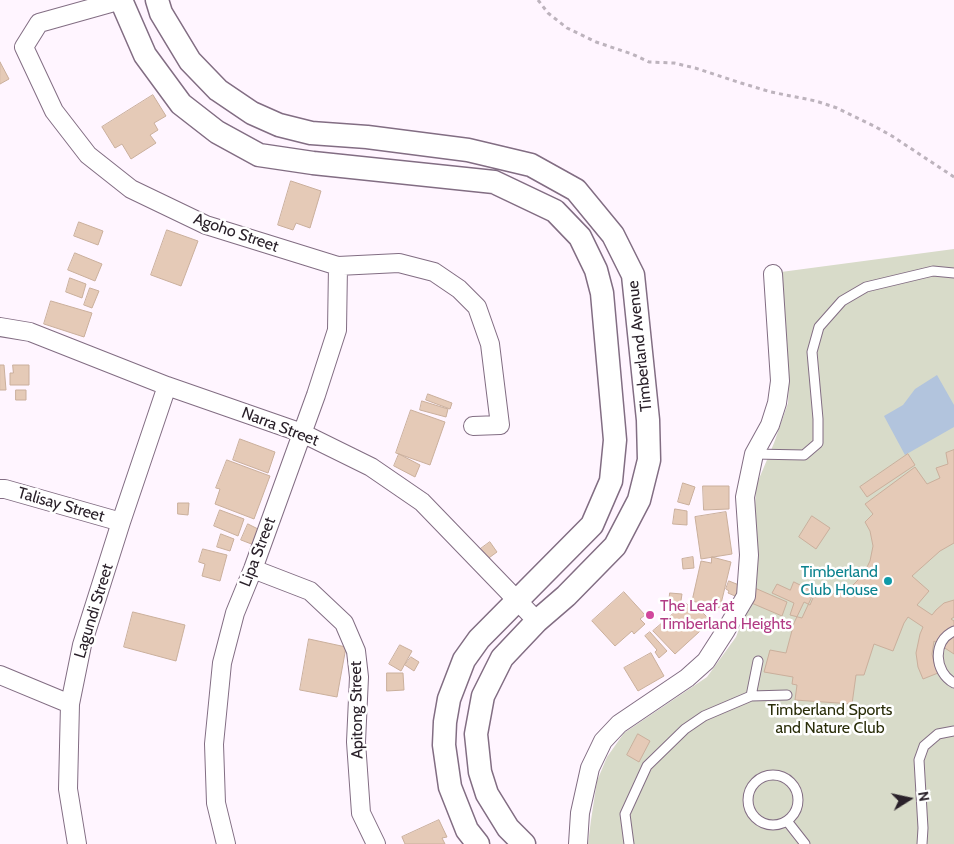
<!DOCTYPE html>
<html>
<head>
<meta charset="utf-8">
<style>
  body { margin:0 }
  #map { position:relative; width:954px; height:844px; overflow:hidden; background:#fff5ff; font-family:Cabin,sans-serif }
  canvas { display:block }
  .north { position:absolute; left:884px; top:774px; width:50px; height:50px; -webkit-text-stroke:4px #fff; paint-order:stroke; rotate:80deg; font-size:14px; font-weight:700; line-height:20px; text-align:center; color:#2a212a }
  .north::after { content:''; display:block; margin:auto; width:18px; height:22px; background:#2a212a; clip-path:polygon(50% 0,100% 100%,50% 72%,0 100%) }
</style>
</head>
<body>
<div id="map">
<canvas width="954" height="844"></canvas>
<div class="north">N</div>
</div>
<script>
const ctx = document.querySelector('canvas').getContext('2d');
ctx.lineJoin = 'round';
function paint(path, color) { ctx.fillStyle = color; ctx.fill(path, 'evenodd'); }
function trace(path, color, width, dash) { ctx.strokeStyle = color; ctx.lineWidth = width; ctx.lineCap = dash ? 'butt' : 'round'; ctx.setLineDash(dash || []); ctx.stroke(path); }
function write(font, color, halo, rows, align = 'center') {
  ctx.font = font + ' Cabin,sans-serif'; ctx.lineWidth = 5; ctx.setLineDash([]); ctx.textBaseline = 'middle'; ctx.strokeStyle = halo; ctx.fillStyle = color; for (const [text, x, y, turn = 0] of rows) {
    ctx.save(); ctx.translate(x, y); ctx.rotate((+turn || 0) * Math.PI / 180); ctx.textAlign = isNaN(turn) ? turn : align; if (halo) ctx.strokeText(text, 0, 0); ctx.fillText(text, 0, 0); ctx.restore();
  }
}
const green = new Path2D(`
  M954 249V844H588L591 820 597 781 607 757 624 733 707 677 736 637 751 598 756 486 774 443 788 403 789 378 781 272Z`);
const water = new Path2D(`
  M937 375 954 405V427L905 455 884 416 903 405 915 389Z`);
const building = new Path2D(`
  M0 62 9 79 0 84Z
  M153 95 166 116 154 123 158 130 150 135 156 143 131 159 122 144 115 148 102 127Z
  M291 181 321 191 310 228 296 223 293 230 278 225Z
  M79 222 103 231 98 245 74 236Z
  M167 230 198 241 181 286 151 275Z
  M75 253 102 264 95 281 68 270Z
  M70 278 86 284 82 298 66 292Z
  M90 288 99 291 92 308 84 305Z
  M51 301 92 313 84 337 44 324Z
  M0 365H4L6 390H0Z
  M13 365H29V385H10V373H13Z
  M16 390H26V400H16Z
  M428 394 452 403 450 409 426 400Z
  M422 401 448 409 446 417 420 410Z
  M411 410 445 422 430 465 396 453Z
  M240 439 275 452 268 473 233 460Z
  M954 450V543L940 551 912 576 929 591 917 605 932 615 936 610 944 603 954 600V617L951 619 954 621V654L934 641 932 654 934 663 938 673 923 679 918 667 916 653 920 634 923 627 908 617 904 623 893 651 874 644 864 675H856L852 704 795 700 797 685 792 684 793 677 764 672 770 650 786 653 794 623 804 602 810 605 815 593 827 595 838 593 851 587 863 575 870 561 873 546 870 531 865 522 873 514 865 504 915 467 927 484 940 478 936 468 948 464 946 453Z
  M399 454 420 465 415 477 394 466Z
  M908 454 915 465 867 497 860 487Z
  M227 460 270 476 254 519 215 504 220 489 216 488Z
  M683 483 695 487 689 505 678 502Z
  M703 486H729V509L704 510Z
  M178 503H189L188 515 178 514Z
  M675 509 687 511V525L673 524Z
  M220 510 244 519 238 536 214 526Z
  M726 512 732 554 701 559 695 517Z
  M812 516 830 528 816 549 799 537Z
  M248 524 260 530 254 545 241 540Z
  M221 534 234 539 230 551 217 547Z
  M490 542 497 552 482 563 475 553Z
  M203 549 227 555 220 581 202 576 205 564 199 562Z
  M693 557 694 568 683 569 682 559Z
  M712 557 731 562 720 608 692 601 701 561 711 563Z
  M729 581 739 585 741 582 787 602 782 616 728 593 729 591 726 589Z
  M794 582 814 592 802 618 790 615 794 603 772 593 777 584 790 590Z
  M624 592 645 615 640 619 645 624 634 634 632 631 615 646 592 621Z
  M670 593 682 594 680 607 669 605Z
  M686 603 694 611 698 608 711 621 675 654 653 631Z
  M133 612 185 625 176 661 124 647Z
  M650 632 667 651 659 658 655 652 657 650 645 636Z
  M309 639 346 647 337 697 300 690Z
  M400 645 412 651 401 671 389 664Z
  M651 653 664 676 638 691 624 668Z
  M411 657 419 662 414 671 405 665Z
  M387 673H403L404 690 387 691Z
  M638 734 650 741 639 762 627 755Z
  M439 820 447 837 442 838 445 844H405L402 837Z`);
const path = new Path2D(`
  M538 0 548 13 567 28 596 42 632 54 649 62 674 63 695 68 741 83 771 92 816 101 837 108 874 126 892 136 954 177`);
const service = new Path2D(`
  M754 454 804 455 818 443V419L812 352 819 327 842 301 866 287 933 271 954 273
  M954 631C932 641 934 672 954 683
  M751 696 758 661
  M748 800a25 25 0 1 1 50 0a25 25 0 1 1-50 0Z
  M787 821 805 844
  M629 844 625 814 647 766 685 729 704 716 751 696 787 695
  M922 844 923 828 919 760 924 746 938 734 954 731`);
const minor = new Path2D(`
  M121 0 39 23 24 47 54 111 88 155 131 189 206 225 338 266 399 263 434 272 459 289 477 307 490 344 500 425 473 426
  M0 327 30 332 167 386 302 433 371 467 422 502 537 621
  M0 489H5L121 522
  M253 569 310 591 344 623 356 651 359 677 356 742 361 813 376 844
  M0 675 70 704
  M77 844 68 789 70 704 82 645 121 522 167 386
  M226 844 216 803 214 744 222 663 235 613 253 569 316 395 337 330 338 266
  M578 844 580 813 590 768 603 741 619 724 687 678 706 661 726 630 746 596 749 555 745 497 754 454 770 425 777 403 780 381 773 274`);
const tertiary = new Path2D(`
  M121 0 145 55 181 104 217 132 259 155 313 163 494 182 555 211 580 237 596 270 602 293 615 440 611 481 592 525 479 639 464 660 449 699 445 722 444 745 450 787 467 830 478 844
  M157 0 161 13 190 61 218 90 252 113 279 125 311 133 367 137 468 150 531 165 576 190 613 235 633 275 648 420 649 460 639 500 615 546 566 596 537 621 502 658 483 696 476 734 480 772 487 794 508 828 524 844`);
const markers = [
  [888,581,5,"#0f9aa8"],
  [650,615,5,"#d1479c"]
];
const streetNames = [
  ["Agoho Street",236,233,19],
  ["Timberland Avenue",640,346,-96],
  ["Narra Street",280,427,21],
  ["Talisay Street",61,505,16],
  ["Lipa Street",258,552,-69],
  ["Lagundi Street",94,611,-73],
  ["Apitong Street",357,710,-91]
];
const cultureNames = [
  ["Timberland",878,572],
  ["Club House",878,590]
];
const hotelNames = [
  ["The Leaf at",660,606],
  ["Timberland Heights",660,624]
];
const parkNames = [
  ["Timberland Sports",830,710],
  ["and Nature Club",830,728]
];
paint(green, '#d8dbc9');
paint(water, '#b2c4dd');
paint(building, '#e5cab7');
trace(building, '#caaf9c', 1);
trace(service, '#826d83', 11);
trace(minor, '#826d83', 20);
trace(tertiary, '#826d83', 25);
trace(path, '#bdb3bd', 3, [4, 4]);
trace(service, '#fff', 9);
trace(minor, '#fff', 18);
trace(tertiary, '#fff', 22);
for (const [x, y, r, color] of markers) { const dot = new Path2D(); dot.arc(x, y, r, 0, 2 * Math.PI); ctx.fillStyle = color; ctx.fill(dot); trace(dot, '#fff', 2); }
write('16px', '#2a212a', '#fff', streetNames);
write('16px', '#0d838f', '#fff', cultureNames, 'right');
write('16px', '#b23c85', '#fff', hotelNames, 'left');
write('16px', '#2a2e09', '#fff', parkNames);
</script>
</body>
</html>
